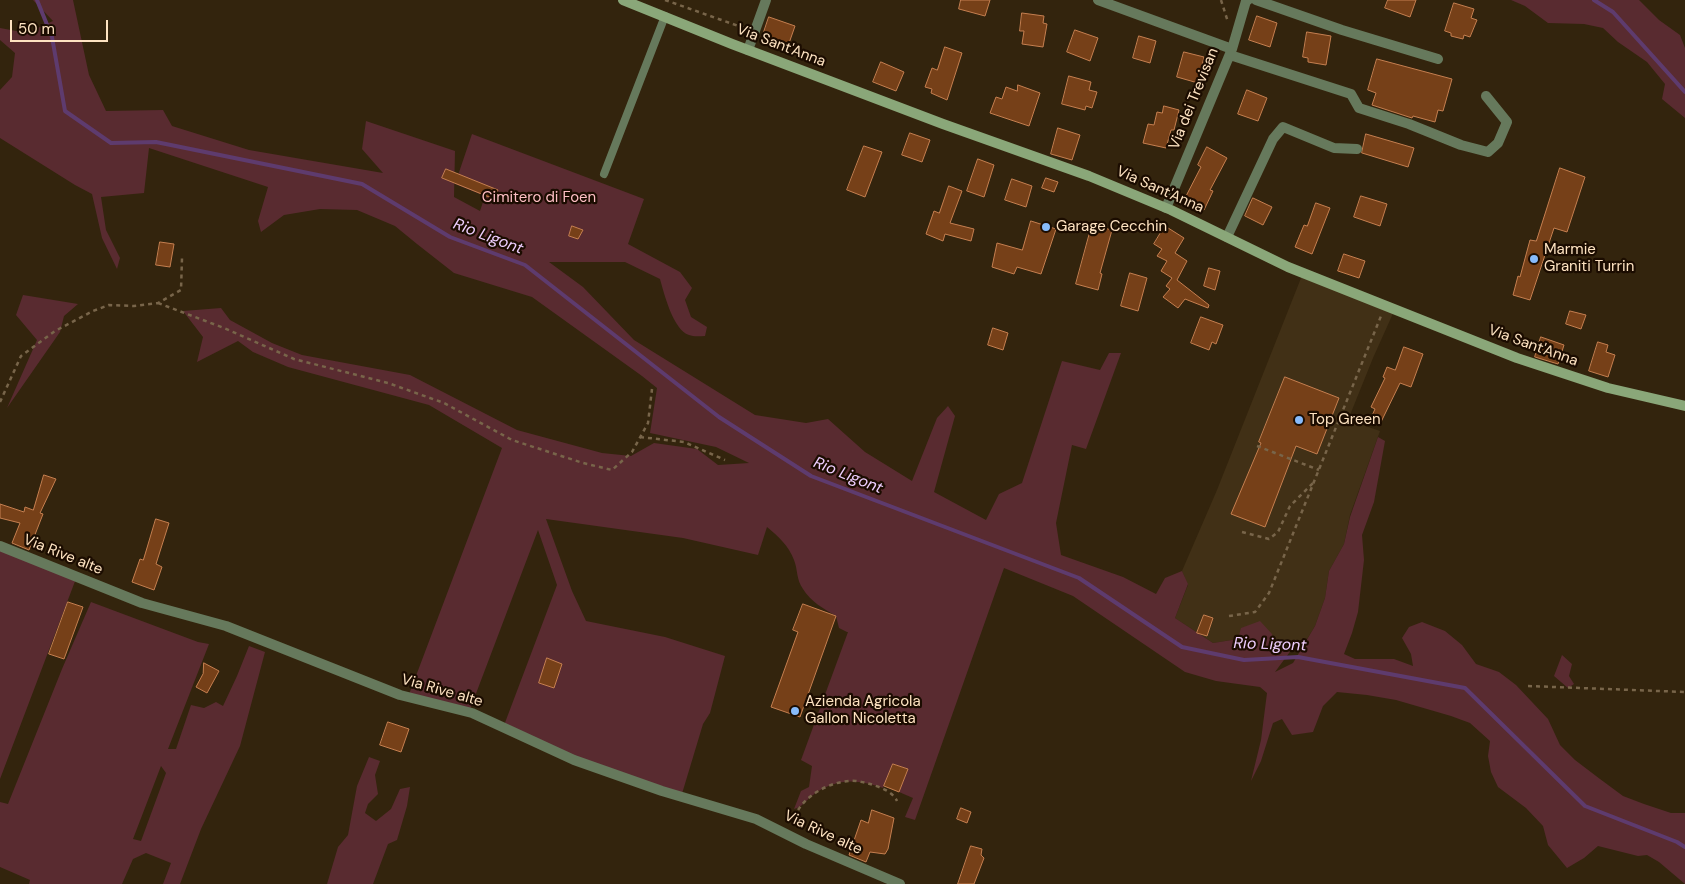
<!DOCTYPE html>
<html>
<head>
<meta charset="utf-8">
<style>
  body { margin:0 }
  #map { position:relative; width:1685px; height:884px; overflow:hidden; background:#33240d; font-family:"DM Sans",sans-serif }
  canvas { display:block }
  .scale { position:absolute; left:10px; top:20px; width:98px; height:22px; box-sizing:border-box; border:2px solid #fee3c1; border-top:0; padding-left:6px; font-size:15px; line-height:18px; white-space:nowrap; color:#fee3c1; -webkit-text-stroke:4px #1b0c00; paint-order:stroke }
</style>
</head>
<body>
<div id="map">
<canvas width="1685" height="884"></canvas>
<div class="scale">50 m</div>
</div>
<script>
const ctx = document.querySelector('canvas').getContext('2d');
ctx.lineJoin = 'round';
function paint(path, color) { ctx.fillStyle = color; ctx.fill(path, 'evenodd'); }
function trace(path, color, width, dash) { ctx.strokeStyle = color; ctx.lineWidth = width; ctx.lineCap = dash ? 'butt' : 'round'; ctx.setLineDash(dash || []); ctx.stroke(path); }
function write(font, color, halo, rows, align = 'center') {
  ctx.font = font + ' "DM Sans",sans-serif'; ctx.lineWidth = 4.5; ctx.setLineDash([]); ctx.textBaseline = 'middle'; ctx.strokeStyle = halo; ctx.fillStyle = color; for (const [text, x, y, turn = 0] of rows) {
    ctx.save(); ctx.translate(x, y); ctx.rotate((+turn || 0) * Math.PI / 180); ctx.textAlign = isNaN(turn) ? turn : align; if (halo) ctx.strokeText(text, 0, 0); ctx.fillText(text, 0, 0); ctx.restore();
  }
}
const built = new Path2D(`
  M1303 273 1395 309 1373 358 1348 420 1380 431 1350 515 1344 544 1329 571 1325 598 1315 626 1301 649H1292L1274 643 1238 639 1213 643 1175 618 1188 585 1182 571 1217 490Z`);
const green = new Path2D(`
  M33 0H73L89 75 106 111 163 110 172 126 249 150 383 173 362 149 366 121 455 151 454 197 480 211 485 196 455 184 472 134 644 199 628 244 680 272 692 288 685 300 691 317 707 327 705 336C700 336 694 337 689 335 673 330 664 293 660 279L625 262H549L583 287 634 340 755 415 806 423 828 419 865 452 912 481 937 418 948 406 955 416 934 492 986 520 999 494 1022 483 1062 361 1100 370 1109 353H1121L1086 449 1072 445 1056 523 1061 555 1123 577 1156 594 1165 578 1182 571 1188 584 1175 618 1213 643 1238 639 1241 628 1260 621 1272 634 1274 643 1292 649 1275 672 1293 663 1315 626 1325 598 1329 571 1344 544 1350 517 1378 437 1385 441 1374 502 1362 535 1364 560 1358 612 1352 633 1344 654 1355 659H1394L1413 666 1411 654 1402 638 1409 627 1422 622 1445 631 1462 645 1476 664 1499 672 1516 685 1548 719 1560 745 1575 760 1600 779 1623 796 1644 804 1671 813H1685V884L1659 862 1647 855 1638 856 1598 846 1584 858 1567 868 1548 845 1543 826 1526 808 1498 787 1491 772 1488 756 1490 741 1470 723 1451 716 1396 700 1367 695 1337 692 1323 706 1313 732 1292 735 1282 719 1273 723 1261 761 1251 781 1261 740 1267 693 1260 687 1216 681 1185 672 1073 596 1004 568 915 820 905 817 913 798 899 792 908 769 893 764 883 788C857 779 836 778 813 795 806 800 803 807 794 809L801 791 809 787 812 766 801 760 848 632H847L839 628 836 616C824 609 810 601 803 589 796 579 798 570 794 560 789 546 778 536 767 527L758 555 683 538 546 519 572 591 586 621 665 637 725 656 710 713 703 724 681 797 503 728 557 585 538 530 469 712 408 697 502 448 429 405 288 367 253 352 238 341 197 362 203 337 183 311 221 308 230 320 272 343 302 355 410 375 517 430 602 453 631 456 654 443 697 449 718 465 749 463 716 447 650 433 657 388 642 376 532 297 454 273 417 244 395 226 357 210 320 209 284 215 261 232 258 221 268 187 149 148 144 193 101 197 106 230 120 258 117 269 102 238 92 194 75 185 0 138V90L12 77 15 53 0 40V28L27 33 53 21Z
  M1511 0H1639L1659 20 1680 35 1685 48V118L1662 99 1665 84 1647 62 1618 42 1603 28 1584 24 1548 23 1525 6Z
  M23 295 78 304 64 316 60 332 7 408 37 340 16 315Z
  M0 546 77 576 0 779Z
  M91 602 198 642 209 644 168 749H176L191 705 204 708 216 702 223 706 237 676 249 646 265 652 240 746 201 829 180 884H163L171 863 146 853 133 859 122 884H29L30 880 0 867V802L8 804 62 669ZM161 766 166 773 141 841 133 839Z
  M1562 655 1572 664 1569 676 1574 684 1568 688 1554 676Z
  M369 757 380 761 375 775 378 794 368 804 365 813 376 821 391 809 400 789 410 787 407 806 397 840 388 844 373 884H327L338 847 348 835 357 786Z`);
const stream = new Path2D(`
  M37 0 52 37 65 111 111 143 156 142 362 184 450 237 525 265 719 417 811 476 1079 578 1182 647 1244 660 1298 657 1465 688 1585 806 1677 842 1685 847
  M1594 0 1613 12 1685 92`);
const building = new Path2D(`
  M961 0H990L985 16 959 9Z
  M1388 0H1416L1410 17 1385 8Z
  M1454 3 1474 9 1471 18 1477 20 1470 37 1464 35 1463 39 1451 36V33L1445 31Z
  M1022 13 1044 16 1043 23 1047 24 1043 47 1022 44 1024 31H1020Z
  M1257 16 1277 23 1270 47 1249 40Z
  M769 17 795 26 787 49 772 44 773 41 762 38Z
  M1075 30 1098 38 1090 61 1067 52Z
  M1307 32 1331 36 1326 65 1308 62V58L1303 57Z
  M1139 36 1156 41 1150 63 1133 58Z
  M945 47 962 53 947 100 931 93 932 89 925 87 932 68 937 70Z
  M1184 52 1204 57 1198 83 1177 77Z
  M1377 59 1452 79 1443 111 1438 110 1435 122 1413 116 1412 118 1372 105 1376 93 1368 90Z
  M881 62 904 72 896 91 873 82Z
  M1069 76 1091 82 1089 90 1097 92 1092 108 1086 106 1085 110 1062 104Z
  M1018 85 1040 93 1029 126 990 113 996 97 1002 99 1006 87 1017 91Z
  M1247 90 1267 98 1258 121 1238 114Z
  M1164 106 1179 110 1174 130H1171L1166 148 1143 143 1148 124 1154 125 1157 112 1162 113Z
  M1058 128 1080 135 1072 160 1051 154Z
  M910 133 930 140 922 162 902 155Z
  M1366 134 1414 148 1408 167 1362 153Z
  M864 146 882 152 865 197 847 190Z
  M1207 147 1227 158 1210 190 1213 191 1204 210 1184 200 1201 167 1198 165Z
  M978 159 994 165 984 197 967 191Z
  M1560 168 1585 177 1567 232 1554 228 1530 300 1513 295 1518 276 1520 277 1530 240 1536 241Z
  M446 169 498 190 494 199 442 178Z
  M1046 178 1058 182 1054 192 1042 188Z
  M1012 179 1032 186 1026 207 1005 200Z
  M949 186 962 191 950 223 974 229 971 241 945 234 943 241 926 234 934 211 939 213Z
  M1361 196 1387 204 1380 226 1354 217Z
  M1253 198 1272 207 1263 225 1245 216Z
  M1316 203 1330 208 1312 254 1295 247 1304 225 1307 226Z
  M1031 221 1056 229 1041 274 1017 267 1014 274 992 267 997 243 1022 250Z
  M1092 225 1112 230 1100 273 1102 274 1098 290 1076 284Z
  M572 226 583 230 578 239 569 236Z
  M1165 226 1184 238 1175 253 1187 261 1177 280 1209 305 1208 308 1185 299 1178 308 1163 297 1170 289 1166 286 1172 278 1161 271 1167 261 1157 256 1162 249 1154 244Z
  M160 242 174 244 170 267 156 265Z
  M1344 254 1365 261 1359 278 1338 271Z
  M1209 268 1220 271 1215 290 1204 286Z
  M1130 273 1147 278 1138 311 1121 306Z
  M1570 311 1586 315 1581 329 1566 324Z
  M1201 317 1223 325 1216 344 1212 342 1209 350 1191 343Z
  M993 328 1008 333 1003 350 988 345Z
  M1541 337 1564 345 1558 364 1535 357Z
  M1598 342 1608 345 1606 352 1615 355 1608 377 1589 371Z
  M1404 347 1423 354 1411 387 1400 383 1381 422 1371 418 1375 409 1371 407 1385 378 1383 377 1387 367 1395 370Z
  M1285 377 1339 398 1317 454 1296 446 1265 527 1231 514 1261 443 1259 442Z
  M44 475 56 479 40 513 43 514 29 550 12 543 20 523 0 518V504L24 512 25 507 33 510Z
  M156 519 169 523 156 564 162 567 154 590 132 582 140 559 143 560Z
  M68 602 83 607 64 659 49 654Z
  M803 604 836 616 800 717 771 707 798 632 793 630Z
  M1204 615 1213 618 1207 636 1197 633Z
  M547 658 562 664 554 688 539 683Z
  M204 663 219 671 207 693 196 687 203 674Z
  M388 722 409 729 401 752 380 745Z
  M893 764 908 769 899 792 884 786Z
  M961 808 971 812 967 823 957 819Z
  M872 810 894 818 888 849 885 854 870 852 866 862 849 855 861 820 868 823Z
  M971 846 982 849 981 855 984 858 974 884H958Z`);
const path = new Path2D(`
  M665 0 744 28
  M1221 0 1228 22
  M158 303 224 328 294 359 388 383 444 403 512 440 583 463 612 470 632 452 648 423 652 389
  M0 402 21 356 55 331 93 311 109 305 134 306 158 303 181 290 182 258
  M640 437 684 442 725 460
  M1257 446 1319 470
  M1242 532 1269 539 1278 532 1290 506 1314 482
  M1229 616 1255 612 1269 593 1381 316
  M1528 686 1685 692
  M793 825C795 799 831 779 856 781 864 782 871 784 879 787 885 789 894 794 897 801`);
const lane = new Path2D(`
  M604 174 665 16`);
const street = new Path2D(`
  M1098 0 1232 49 1166 208
  M1256 0 1342 30 1438 59
  M1232 49 1246 1 1248 0
  M748 50 766 0
  M1230 55 1351 94 1359 108 1409 124 1461 145 1488 152 1498 143 1507 122 1486 96
  M1227 237 1273 139 1283 127 1334 148 1357 149
  M0 546 142 603 226 626 400 695 472 713 574 760 662 791 756 819 806 844 900 884`);
const secondary = new Path2D(`
  M623 0 732 44 943 124 1089 176 1171 210 1288 267 1517 358 1608 388 1685 406`);
const markers = [
  [1046,227,5,"#87bbfb"],
  [1534,259,5,"#87bbfb"],
  [1299,420,5,"#87bbfb"],
  [795,711,5,"#87bbfb"]
];
const streetNames = [
  ["Via Sant'Anna",781,46,21],
  ["Via dei Trevisan",1194,99,-68],
  ["Via Sant'Anna",1160,190,24],
  ["Via Sant'Anna",1533,346,20],
  ["Via Rive alte",63,555,22],
  ["Via Rive alte",442,691,16],
  ["Via Rive alte",823,833,25]
];
const parkNames = [
  ["Cimitero di Foen",539,198]
];
const poiNames = [
  ["Garage Cecchin",1056,227],
  ["Marmie",1544,250],
  ["Graniti Turrin",1544,267],
  ["Top Green",1309,420],
  ["Azienda Agricola",805,702],
  ["Gallon Nicoletta",805,719]
];
const waterNames = [
  ["Rio Ligont",488,237,21],
  ["Rio Ligont",848,476,22],
  ["Rio Ligont",1270,645,2]
];
paint(built, '#413016');
paint(green, '#592b30');
trace(stream, '#5e3b6e', 4);
paint(building, '#764018');
trace(building, '#c57f50', 1);
trace(path, '#78654a', 2.5, [4, 4]);
trace(lane, '#66795c', 8);
trace(street, '#66795c', 10);
trace(secondary, '#8aa779', 10);
for (const [x, y, r, color] of markers) { const dot = new Path2D(); dot.arc(x, y, r, 0, 2 * Math.PI); ctx.fillStyle = color; ctx.fill(dot); trace(dot, '#1b0c00', 2); }
write('15px', '#fee3c1', '#1b0c00', streetNames);
write('15px', '#febfc4', '#1b0c00', parkNames);
write('15px', '#fee3c1', '#1b0c00', poiNames, 'left');
write('italic 16px', '#efcfff', '#1b0c00', waterNames);
</script>
</body>
</html>
